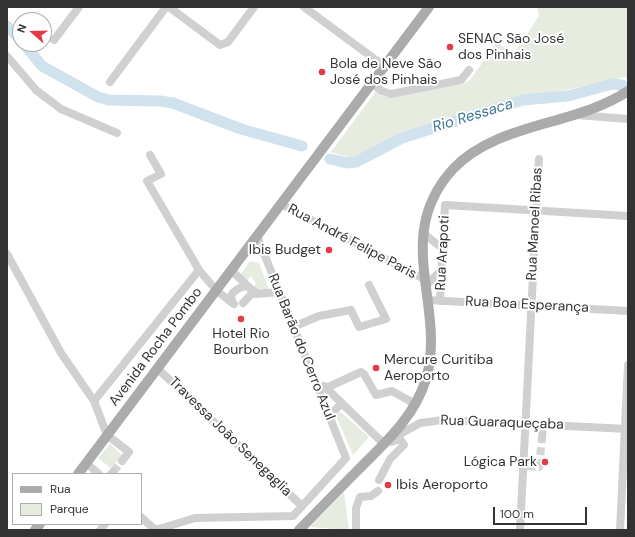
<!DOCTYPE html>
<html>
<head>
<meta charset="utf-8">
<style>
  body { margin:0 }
  #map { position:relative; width:635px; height:537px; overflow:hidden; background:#fff; font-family:"DM Sans",sans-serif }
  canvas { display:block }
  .frame { position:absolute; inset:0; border:8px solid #333; pointer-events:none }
  .legend { position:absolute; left:12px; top:473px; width:130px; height:52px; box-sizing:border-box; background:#fff; border:1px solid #adadad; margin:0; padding:5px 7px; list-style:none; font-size:12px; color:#333 }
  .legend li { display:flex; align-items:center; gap:8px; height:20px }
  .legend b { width:20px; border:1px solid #adadad }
  .north { position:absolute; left:12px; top:12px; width:40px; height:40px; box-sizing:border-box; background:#fff; border:1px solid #adadad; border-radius:50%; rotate:290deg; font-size:11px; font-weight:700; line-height:16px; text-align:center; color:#333 }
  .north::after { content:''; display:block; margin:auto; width:14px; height:18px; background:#e63946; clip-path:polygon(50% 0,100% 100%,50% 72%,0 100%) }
  .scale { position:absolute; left:493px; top:507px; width:94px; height:18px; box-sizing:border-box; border:2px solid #333; border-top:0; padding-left:5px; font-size:12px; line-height:14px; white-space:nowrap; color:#333; -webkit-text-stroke:3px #fff; paint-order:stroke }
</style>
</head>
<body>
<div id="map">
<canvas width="635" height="537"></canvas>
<div class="frame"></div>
<ul class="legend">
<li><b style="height:5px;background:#ababab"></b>Rua</li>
<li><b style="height:11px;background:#e6ecdf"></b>Parque</li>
</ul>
<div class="north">N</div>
<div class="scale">100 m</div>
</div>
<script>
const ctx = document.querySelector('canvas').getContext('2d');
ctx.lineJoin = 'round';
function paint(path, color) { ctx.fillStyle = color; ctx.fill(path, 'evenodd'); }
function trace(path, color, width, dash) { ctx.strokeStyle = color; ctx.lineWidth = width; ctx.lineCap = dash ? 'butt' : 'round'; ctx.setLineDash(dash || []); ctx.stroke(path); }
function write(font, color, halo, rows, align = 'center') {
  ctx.font = font + ' "DM Sans",sans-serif'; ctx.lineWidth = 4; ctx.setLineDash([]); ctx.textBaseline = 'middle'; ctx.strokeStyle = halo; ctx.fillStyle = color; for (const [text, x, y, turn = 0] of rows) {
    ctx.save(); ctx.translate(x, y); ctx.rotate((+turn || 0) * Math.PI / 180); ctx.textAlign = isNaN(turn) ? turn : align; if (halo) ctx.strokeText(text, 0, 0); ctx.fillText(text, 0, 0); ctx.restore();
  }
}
const green = new Path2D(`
  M537 7H628V79L625 77 543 95 510 100 402 135 359 158H350L331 152 376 91 382 96 392 98 462 84 470 80 497 42 510 52H515L539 16Z
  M250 261 259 263 269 290H254L252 288 256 284 251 276 247 280 241 274Z
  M338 412 342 413 369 437 353 455 336 416Z
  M110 444 122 455 111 468 98 458Z
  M344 492 349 530 310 527Z`);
const river = new Path2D(`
  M7 26 20 39
  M24 44 42 66 98 97 109 100 160 101 173 103 241 129 302 146
  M330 159 347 163 356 162 402 138 523 100 568 96 612 84 622 85`);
const minorTunnel = new Path2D(`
  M527 466 539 467 542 438
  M113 472 122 461`);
const minor = new Path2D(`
  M169 7 220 45 228 42 254 7
  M304 7 384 66
  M54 40 79 7
  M7 56 36 90 61 109 117 133
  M110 82 166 7
  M371 83 382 91 391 94 461 80 469 70
  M577 115 628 119
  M150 155 161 174 147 181 199 270
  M281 204 424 279
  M423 233 443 249
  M7 254 61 353 94 401 107 435 129 452 122 461
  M231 270 256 294 279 292
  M425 286 442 270
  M427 300 628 311
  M440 301 445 205 628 216
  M243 303 254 291
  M234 304C225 294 239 287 247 286
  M293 327 319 316 351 310 359 327 386 319 369 285
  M157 368 302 506
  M324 386 384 444
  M326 388 361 372 364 374 376 395 392 391 415 404
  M94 401 199 270 216 290 232 303
  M329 416 342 403
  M393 438 420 423 443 420 628 429
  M542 438 543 424
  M86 463 99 474
  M111 474 113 472
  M379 480 390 459 404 445 400 439 391 442
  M141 517 154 529H159L195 518 293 516 346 458 257 236
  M100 530 105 524
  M356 530V508L360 497 371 496 378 491
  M520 530 539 159
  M620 530 628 365`);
const major = new Path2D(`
  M78 474 429 7
  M35 530 40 524
  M299 530C319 510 339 489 359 469 386 442 415 416 426 379 447 306 391 237 453 169 497 122 576 126 628 91`);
const markers = [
  [450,47,4,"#e63946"],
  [322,72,4,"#e63946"],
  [329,250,4,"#e63946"],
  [241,319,4,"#e63946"],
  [376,368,4,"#e63946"],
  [545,462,4,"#e63946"],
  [388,485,4,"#e63946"]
];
const poiNames = [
  ["SENAC São José",458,39],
  ["dos Pinhais",458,55],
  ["Bola de Neve São",330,64],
  ["José dos Pinhais",330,80],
  ["Ibis Budget",321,250,"right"],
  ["Hotel Rio",241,334,"center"],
  ["Bourbon",241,350,"center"],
  ["Mercure Curitiba",384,360],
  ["Aeroporto",384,376],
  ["Lógica Park",537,462,"right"],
  ["Ibis Aeroporto",396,485]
];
const streetNames = [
  ["Rua Manoel Ribas",535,224,-87],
  ["Rua André Felipe Paris",352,242,28],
  ["Rua Arapoti",443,253,-87],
  ["Rua Boa Esperança",527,305,3],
  ["Avenida Rocha Pombo",156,347,-53],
  ["Rua Barão do Cerro Azul",301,347,68],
  ["Rua Guaraqueçaba",502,423,2],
  ["Travessa João Senegaglia",230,437,44]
];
const waterNames = [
  ["Rio Ressaca",473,116,-17]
];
paint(green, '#e6ecdf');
trace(river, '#cfe2ee', 11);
trace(minorTunnel, '#d6d6d6', 8, [8, 4]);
trace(minor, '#d0d0d0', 8);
trace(major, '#ababab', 10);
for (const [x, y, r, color] of markers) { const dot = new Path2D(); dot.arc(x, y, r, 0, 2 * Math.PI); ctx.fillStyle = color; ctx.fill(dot); trace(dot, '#fff', 1.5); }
write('14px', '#333', '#fff', poiNames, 'left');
write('14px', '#333', '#fff', streetNames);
write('italic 15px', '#3f7597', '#fff', waterNames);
</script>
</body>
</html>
